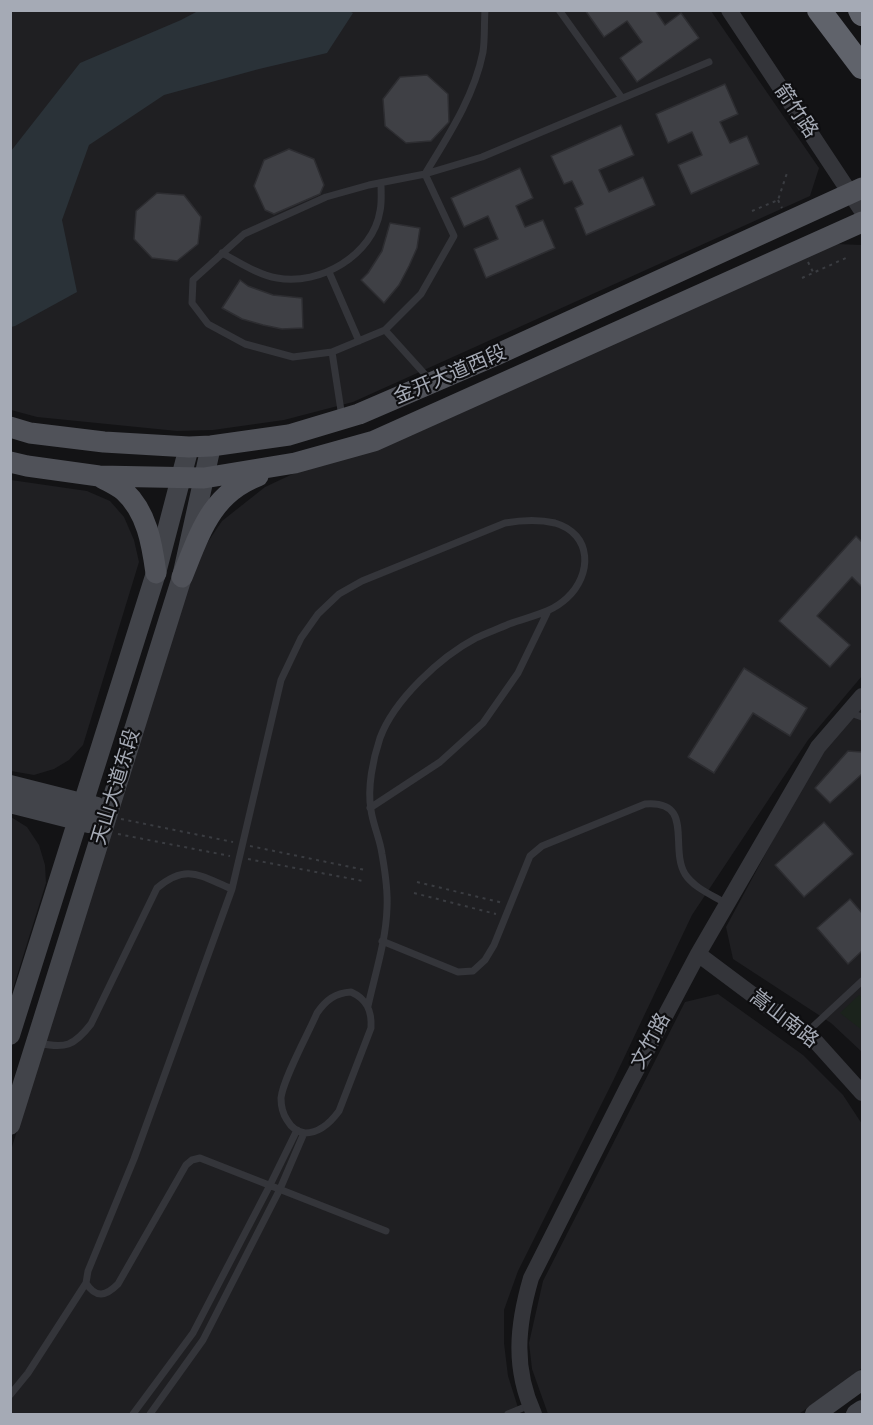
<!DOCTYPE html>
<html>
<head>
<meta charset="utf-8">
<style>
  body { margin:0 }
  #map { position:relative; width:873px; height:1425px; overflow:hidden; background:#131315; font-family:"Work Sans",sans-serif }
  canvas { display:block }
  .frame { position:absolute; inset:0; border:12px solid #a5aab5; pointer-events:none }
</style>
</head>
<body>
<div id="map">
<canvas width="873" height="1425"></canvas>
<div class="frame"></div>
</div>
<script>
const ctx = document.querySelector('canvas').getContext('2d');
ctx.lineJoin = 'round';
function paint(path, color) { ctx.fillStyle = color; ctx.fill(path, 'evenodd'); }
function trace(path, color, width, dash) { ctx.strokeStyle = color; ctx.lineWidth = width; ctx.lineCap = dash ? 'butt' : 'round'; ctx.setLineDash(dash || []); ctx.stroke(path); }
function write(font, color, halo, rows, align = 'center') {
  ctx.font = font + ' "Work Sans","Noto Sans SC",sans-serif'; ctx.lineWidth = 4.5; ctx.setLineDash([]); ctx.textBaseline = 'middle'; ctx.strokeStyle = halo; ctx.fillStyle = color; for (const [text, x, y, turn = 0] of rows) {
    ctx.save(); ctx.translate(x, y); ctx.rotate((+turn || 0) * Math.PI / 180); ctx.textAlign = isNaN(turn) ? turn : align; if (halo) ctx.strokeText(text, 0, 0); ctx.fillText(text, 0, 0); ctx.restore();
  }
}
const built = new Path2D(`
  M10 11H711L819 168 810 196 353 402 284 420 213 430 177 431 37 417 11 410Z
  M836 244 862 245V676L808 740 692 915 613 1081 518 1271 504 1310V1343L508 1376 520 1414H11V1150L190 578 205 546 222 521 265 487 297 472Z
  M11 480 87 491 110 501 124 517 134 540 139 562 83 745 69 760 54 769 34 775 11 771Z
  M862 703V1052L831 1023 733 959 726 927 822 749Z
  M11 817 27 827 39 845 45 865 46 883 11 995Z
  M718 994 803 1055 843 1095 862 1124V1368L799 1414H548L532 1369 529 1343 543 1281 685 1002Z`);
const green = new Path2D(`
  M859 995 862 997V1030L840 1013Z`);
const water = new Path2D(`
  M349 11 353 13 327 53 259 69 164 95 89 145 62 220 77 292 15 326 11 327V151L80 63 181 20 198 11Z`);
const building = new Path2D(`
  M585 10H655L665 25 681 13 699 38 637 82 620 58 642 42 627 21 604 37Z
  M427 75 448 94 449 122 431 141 406 143 385 126 383 99 400 77Z
  M725 84 738 114 720 122 730 143 747 136 759 164 691 194 678 165 702 155 692 132 668 143 656 114Z
  M621 125 634 155 599 170 609 192 643 177 655 205 586 235 575 208 583 204 572 181 564 184 551 156Z
  M289 149 314 159 324 185 320 194 274 214 265 210 254 186 264 160Z
  M520 168 533 198 516 206 525 227 543 220 555 248 486 278 474 249 498 239 488 216 464 227 451 198Z
  M157 193 184 195 201 217 198 244 177 261 152 258 134 239 136 211Z
  M390 223 420 228 417 248 409 266 399 285 384 303 361 280 368 273 382 251Z
  M240 280 248 286 273 295 302 298 303 328 282 329 263 325 242 319 222 308Z
  M856 536 862 542V587L852 577 817 616 850 645 830 667 779 621Z
  M744 668 807 708 790 736 753 713 714 773 688 757Z
  M848 751 862 752V774L830 803 815 788Z
  M824 822 853 854 804 897 775 865Z
  M850 899 862 913V951L848 964 817 928Z`);
const path = new Path2D(`
  M778 200 782 208
  M752 211 778 200 788 170
  M808 262 813 272
  M802 278 848 257
  M121 819 233 842
  M118 834 230 856
  M250 846 365 870
  M248 859 363 881
  M417 882 503 903
  M414 893 496 914`);
const service = new Path2D(`
  M559 10 622 98
  M425 174 454 236 421 294 385 330 332 352 293 357 245 344 208 324 192 303 193 280 244 234 326 197 369 185 425 174 482 157 709 62
  M425 174C448 136 474 97 483 52 485 39 484 24 485 10
  M222 253C239 262 258 275 277 278 320 286 373 255 380 211 382 202 381 192 381 183
  M329 272 359 341
  M385 330 431 381
  M332 352 342 417
  M848 712 862 717
  M370 808 440 762 483 723 518 673 547 613
  M382 941 458 972 473 971 485 960 494 945 530 856 542 846 645 804C695 800 669 847 685 874 694 888 712 895 727 904
  M351 992C367 999 372 1011 371 1028L339 1111C331 1122 320 1133 305 1133 297 1132 291 1127 287 1120 283 1114 281 1106 281 1098 283 1079 309 1032 317 1013 326 1000 335 993 351 992Z
  M368 1006C375 974 386 941 387 908 388 891 385 871 382 854 380 839 373 825 371 810 367 788 373 759 380 738 394 700 440 657 476 638 486 633 498 629 509 624 530 616 550 614 567 598 592 575 593 534 555 523 538 519 522 520 505 523L362 581 339 594 318 614 301 638 281 680 232 889 134 1159 88 1271 86 1283C96 1299 106 1296 118 1284L186 1165 192 1160 200 1158 386 1231
  M805 1034 862 981
  M39 1043C65 1049 74 1046 91 1024L157 888C187 863 200 876 232 889
  M10 1395 28 1373 86 1283
  M133 1414 193 1333 270 1185 297 1130
  M150 1414 203 1340 280 1189 304 1133
  M508 1414 530 1405`);
const tertiary = new Path2D(`
  M729 10 862 211
  M698 954 817 1043 862 1093
  M534 1414C513 1368 517 1326 531 1278L628 1086 698 954 818 747 862 696`);
const secondary = new Path2D(`
  M10 785 97 807
  M10 803 89 823
  M10 1035 156 573 189 447
  M10 1125 182 577 211 446
  M815 1414 862 1380
  M856 1414 862 1410`);
const primary = new Path2D(`
  M10 427 30 433 104 442 189 447 211 446 289 435 359 414 496 355 862 188
  M10 462 27 466 99 476 204 478 295 463 374 441 862 222
  M99 476C107 481 117 485 124 491 147 512 152 544 156 573
  M182 577C200 533 211 494 258 476`);
const motorway = new Path2D(`
  M819 10 862 67
  M860 10 862 14`);
const streetNames = [
  ["箭竹路",796,111,56],
  ["金开大道西段",450,375,-23],
  ["天山大道东段",116,787,-73],
  ["嵩山南路",784,1019,38],
  ["文竹路",651,1041,-62]
];
paint(built, '#1f1f22');
paint(green, '#1b231c');
paint(water, '#2a3238');
paint(building, '#3f4045');
trace(building, '#2d2d31', 1.5);
trace(path, '#3a3c41', 2, [3, 4.5]);
trace(service, '#34353a', 7);
trace(tertiary, '#34353a', 16);
trace(secondary, '#42444a', 20);
trace(primary, '#505259', 21);
trace(motorway, '#60636b', 24);
write('20px', '#a5aab5', '#0e0e10', streetNames);
</script>
</body>
</html>
